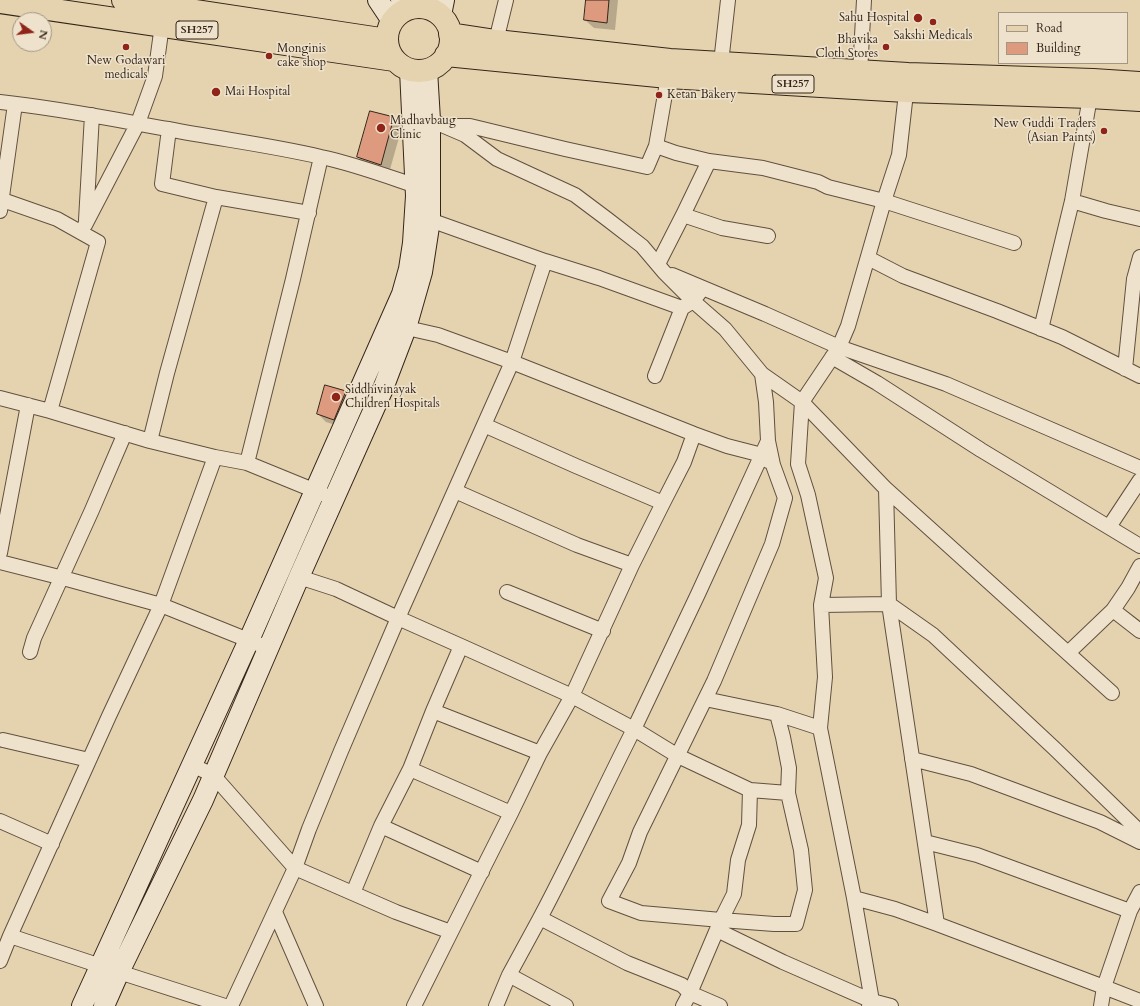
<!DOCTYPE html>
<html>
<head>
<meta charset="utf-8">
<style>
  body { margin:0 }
  #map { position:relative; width:1140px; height:1006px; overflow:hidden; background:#e5d3b0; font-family:Cardo,serif }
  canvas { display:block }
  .legend { position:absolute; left:998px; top:12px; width:130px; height:52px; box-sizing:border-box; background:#eee2cc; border:1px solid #a49684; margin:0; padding:5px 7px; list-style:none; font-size:12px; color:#352519 }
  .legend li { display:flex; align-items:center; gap:8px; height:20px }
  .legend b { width:20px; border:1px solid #a49684 }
  .north { position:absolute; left:12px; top:12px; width:40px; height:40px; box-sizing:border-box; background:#eee2cc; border:1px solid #a49684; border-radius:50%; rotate:104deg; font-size:11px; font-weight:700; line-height:16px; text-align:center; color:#352519 }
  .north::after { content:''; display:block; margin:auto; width:14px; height:18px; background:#8f2418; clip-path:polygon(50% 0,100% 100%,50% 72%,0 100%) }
</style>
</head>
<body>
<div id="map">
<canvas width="1140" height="1006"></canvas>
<ul class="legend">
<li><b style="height:5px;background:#e5d3b0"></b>Road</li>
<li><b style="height:11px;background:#de9a7f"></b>Building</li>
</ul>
<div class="north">N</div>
</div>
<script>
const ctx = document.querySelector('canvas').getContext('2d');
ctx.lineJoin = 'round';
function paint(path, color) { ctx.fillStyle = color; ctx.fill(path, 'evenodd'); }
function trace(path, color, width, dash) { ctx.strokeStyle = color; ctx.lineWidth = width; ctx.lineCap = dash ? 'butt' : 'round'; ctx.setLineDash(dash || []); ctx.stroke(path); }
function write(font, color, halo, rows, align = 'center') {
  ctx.font = font + ' Cardo,serif'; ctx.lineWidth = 3; ctx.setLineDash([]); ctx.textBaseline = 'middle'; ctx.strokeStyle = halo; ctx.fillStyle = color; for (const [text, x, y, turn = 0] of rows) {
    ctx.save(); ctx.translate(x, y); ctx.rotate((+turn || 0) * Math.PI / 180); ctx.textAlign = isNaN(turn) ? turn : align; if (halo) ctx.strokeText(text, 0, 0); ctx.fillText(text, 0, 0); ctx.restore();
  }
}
const shadow = new Path2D(`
  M587 0H618L615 30 594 28 585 20Z
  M394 118 402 127 389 173 366 165 358 157Z
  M326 386 346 392 354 400 342 427 326 422 318 414Z`);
const building = new Path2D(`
  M586 0H609L607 23 584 20Z
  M370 111 394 117 381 165 357 157Z
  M325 385 346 391 334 420 317 414Z`);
const street = new Path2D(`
  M496 41 506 0
  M721 63 728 0
  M860 72 864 0
  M0 102C57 108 112 119 168 129 219 139 270 145 321 157 355 164 389 177 422 188
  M430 120 465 135 497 159 575 195 607 219 642 246 664 272 693 301 682 308 599 278 545 261 430 220
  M448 126H470L565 149 647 167 656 146 668 77
  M169 129 162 184 216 197 309 213
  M656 146 676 153 709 161 763 168 818 182 828 187 884 201 1014 243
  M0 199 57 219 98 242 50 411
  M1072 201 1106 211 1140 219
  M0 211 15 104
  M683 215 709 161
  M86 220 92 115
  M85 225 138 123 155 76 162 25
  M868 258 903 276 997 311 1062 337 1140 376
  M658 264 683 215 722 228 768 236
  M672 275 765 314 839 347 848 326 884 201 899 155 907 84
  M1134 279 1140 257
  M398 326 438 335 512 362 694 434 727 446 762 455 768 461
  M1041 329 1072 201 1090 97
  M832 357 877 383 981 450 1140 546
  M1125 369 1134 279 1140 280
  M762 374 802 402 839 347 946 384 1140 468
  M655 376 682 308
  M0 398 50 411 150 441 215 457 247 463 323 494
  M802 402 886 489 889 604 937 924 1104 987 1130 911 1140 892
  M802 402 798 464 808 495 826 578 821 605
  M484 425 576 466 663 503
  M150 441 167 373 216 197
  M247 463 293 279 321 157
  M886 489 1112 693
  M455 491 577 545 632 565
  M1109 527 1140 480
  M0 553 28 405
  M0 562 63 578 161 605 268 648
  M507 592 603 631
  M1113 610 1128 588 1140 566
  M461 646 572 696 634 729 698 594 768 441 766 402 762 374 725 329 693 301 703 288
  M30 652 34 638 92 510 125 433
  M1068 653 1113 610 1140 631
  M705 699 777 714 783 737 789 768 788 793
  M433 711 540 753
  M777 714 820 728
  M3 740 89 760
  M912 759 971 774 1100 822 1140 842
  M192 765 213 775 295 868 396 912 451 932 511 813 540 753 572 696 632 565 663 503 684 462 694 434
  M410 769 511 813
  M750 790 788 793 801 850 805 890 796 924H774L721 920 690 993 682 985 627 963 540 918C573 856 602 792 634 729L678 756 750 790 749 825 738 860 734 894 721 920 641 913 609 901 629 863 640 832 714 681 772 544 785 498 773 465 768 441
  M0 821 52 844
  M925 842 977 855 1130 911
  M482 872 381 826 410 769 433 711 461 646 398 618 512 362 545 261
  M353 893 381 826
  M854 898 872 1001 874 1006
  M275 912 316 1006
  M937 924 895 909 854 898 820 728 825 677 821 605 889 604 933 635 1055 749 1140 832
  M717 930 783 962 872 1001 869 1006
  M10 936 119 972 225 1006
  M0 961 10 936 109 716 161 605 215 457
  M509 975 566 1006
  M872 1001 891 1006
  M231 1006 295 868 309 829 341 751 398 618 336 589 299 577
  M414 1006 451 932
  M496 1006 509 975 540 918
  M683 1006 690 993 720 1006
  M1101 1006 1104 987 1140 1001`);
const secondary = new Path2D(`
  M378 0 392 21
  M401 0 407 9
  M420 7 421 0
  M441 15 444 0
  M82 1006 249 640 402 294 409 269 413 243 416 196 410 70
  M104 1006 119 972 203 800 299 577 382 391 406 328 422 272 430 220V120L427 70`);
const primary = new Path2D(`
  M123 0 387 40
  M0 2 394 60
  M387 39a32 32 0 1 1 64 0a32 32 0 1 1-64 0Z
  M450 34 496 41 670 60 908 74 1093 80 1140 83
  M446 55 668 77 906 91 1090 97 1140 100`);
const markers = [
  [918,18,5,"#8f2418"],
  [933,22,4,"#8f2418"],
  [126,47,4,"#8f2418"],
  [886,47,4,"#8f2418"],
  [269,56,4,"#8f2418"],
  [216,92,5,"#8f2418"],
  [659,95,4,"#8f2418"],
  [381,128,5,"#8f2418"],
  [1104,131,4,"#8f2418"],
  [336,397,5,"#8f2418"]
];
const shields = [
  [197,30,42],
  [793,84,42]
];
const shieldNames = [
  ["SH257",197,30],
  ["SH257",793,84]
];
const poiNames = [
  ["Sahu Hospital",909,18,"right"],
  ["Sakshi Medicals",933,36,"center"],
  ["Bhavika",878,40,"right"],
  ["Cloth Stores",878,54,"right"],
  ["Monginis",277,49],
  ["cake shop",277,63],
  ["New Godawari",126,61,"center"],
  ["medicals",126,75,"center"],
  ["Mai Hospital",225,92],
  ["Ketan Bakery",667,95],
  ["Madhavbaug",390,121],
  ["Clinic",390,135],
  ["New Guddi Traders",1096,124,"right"],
  ["(Asian Paints)",1096,138,"right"],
  ["Siddhivinayak",345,390],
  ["Children Hospitals",345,404]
];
paint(shadow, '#0003');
paint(building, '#de9a7f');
trace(building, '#352519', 1);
trace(street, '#61503f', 16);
trace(secondary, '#352519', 22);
trace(primary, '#352519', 24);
trace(street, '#eee2cc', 14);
trace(secondary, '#eee2cc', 20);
trace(primary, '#e5d3b0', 22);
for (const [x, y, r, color] of markers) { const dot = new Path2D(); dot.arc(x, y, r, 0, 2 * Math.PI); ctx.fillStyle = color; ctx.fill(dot); trace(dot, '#eee2cc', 1.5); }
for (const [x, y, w] of shields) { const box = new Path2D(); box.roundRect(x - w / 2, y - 9, w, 18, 3); ctx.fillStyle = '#eee2cc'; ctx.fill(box); trace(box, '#352519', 1); }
write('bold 11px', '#352519', null, shieldNames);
write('12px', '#352519', '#eee2cc', poiNames, 'left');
</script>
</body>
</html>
